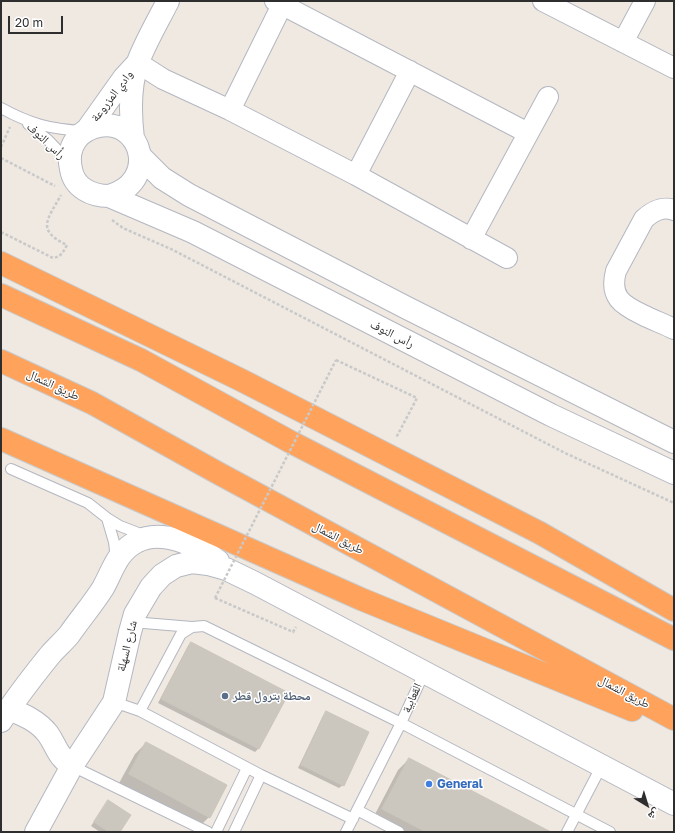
<!DOCTYPE html>
<html>
<head>
<meta charset="utf-8">
<style>
  body { margin:0 }
  #map { position:relative; width:675px; height:833px; overflow:hidden; background:#efe9e1; font-family:"Golos Text","Noto Naskh Arabic",sans-serif }
  canvas { display:block }
  .frame { position:absolute; inset:0; border:2px solid #2e2e2e; pointer-events:none }
  .north { position:absolute; left:627px; top:785px; width:40px; height:40px; -webkit-text-stroke:3px #fff; paint-order:stroke; rotate:142deg; font-size:11px; font-weight:700; line-height:16px; text-align:center; color:#2e2e2e }
  .north::after { content:''; display:block; margin:auto; width:14px; height:18px; background:#2e2e2e; clip-path:polygon(50% 0,100% 100%,50% 72%,0 100%) }
  .scale { position:absolute; left:8px; top:16px; width:55px; height:18px; box-sizing:border-box; border:2px solid #2e2e2e; border-top:0; padding-left:5px; font-size:12px; line-height:14px; white-space:nowrap; color:#2e2e2e; -webkit-text-stroke:3px #fff; paint-order:stroke }
</style>
</head>
<body>
<div id="map">
<canvas width="675" height="833"></canvas>
<div class="frame"></div>
<div class="north">ش</div>
<div class="scale">20 m</div>
</div>
<script>
const ctx = document.querySelector('canvas').getContext('2d');
ctx.lineJoin = 'round';
function paint(path, color) { ctx.fillStyle = color; ctx.fill(path, 'evenodd'); }
function trace(path, color, width, dash) { ctx.strokeStyle = color; ctx.lineWidth = width; ctx.lineCap = dash ? 'butt' : 'round'; ctx.setLineDash(dash || []); ctx.stroke(path); }
function write(font, color, halo, rows, align = 'center') {
  ctx.font = font + ' "Golos Text","Noto Naskh Arabic",sans-serif'; ctx.lineWidth = 3; ctx.setLineDash([]); ctx.textBaseline = 'middle'; ctx.strokeStyle = halo; ctx.fillStyle = color; for (const [text, x, y, turn = 0] of rows) {
    ctx.save(); ctx.translate(x, y); ctx.rotate((+turn || 0) * Math.PI / 180); ctx.textAlign = isNaN(turn) ? turn : align; if (halo) ctx.strokeText(text, 0, 0); ctx.fillText(text, 0, 0); ctx.restore();
  }
}
const shadow = new Path2D(`
  M191 643 287 693 258 749 255 752 158 703 188 646Z
  M327 712 343 785 339 788 298 768 323 716Z
  M146 743 209 817 198 828 118 785 135 754Z
  M409 759 533 832H394L372 820 398 770Z
  M108 801 119 832H100L91 826Z`);
const building = new Path2D(`
  M191 642 289 693 259 749 161 699Z
  M326 711 369 732 344 786 301 765Z
  M146 742 227 785 210 818 129 774Z
  M409 758 551 832H426L382 809Z
  M108 800 131 815 120 832H109L94 822Z`);
const path = new Path2D(`
  M1 147 10 127
  M1 158 55 186
  M112 220 123 228 171 249 565 453 674 503
  M1 232 53 258C61 257 63 252 67 245 35 230 48 219 61 195
  M336 360 417 398 396 438
  M215 598 293 632 296 627`);
const service = new Path2D(`
  M1 108C30 124 50 129 83 131
  M28 124 48 140 69 162
  M11 469 88 503 107 518 120 526 146 536
  M107 518 114 542 116 559
  M132 622 192 627
  M114 702 140 711 261 775 353 819
  M140 711 181 634 192 627 204 626 401 723 610 832
  M72 766 208 832
  M357 810 399 832
  M216 832 247 768
  M234 832 261 775
  M346 832 401 723 424 673
  M567 832 601 767`);
const minor = new Path2D(`
  M275 1 528 133
  M543 1 674 68
  M623 42 645 1
  M138 63 163 79 230 110 356 175 507 258
  M230 110 282 5
  M356 175 410 71
  M674 210C662 206 653 211 644 219L616 271C609 297 622 305 643 315 653 320 664 324 674 329
  M471 239 548 97`);
const tertiary = new Path2D(`
  M87 130 124 78 136 65
  M133 139C130 114 129 86 138 62 146 41 158 21 168 1
  M140 156 162 178 189 195 407 308 674 442
  M109 196C160 182 142 118 99 126 92 127 86 130 80 135 71 144 68 156 71 169 74 188 92 196 109 196L193 232 551 415 674 473
  M9 709C24 715 38 721 48 734 57 747 57 756 72 766
  M1 721C16 698 33 676 50 655 56 648 63 642 69 635 80 619 93 604 103 588 113 570 117 552 136 542 161 528 197 545 218 561
  M36 832 72 766 114 702 130 632 135 614 151 587 162 575 176 566 192 562 208 564 226 569 255 583 674 804`);
const motorway = new Path2D(`
  M1 263 241 380 540 533 674 610
  M1 295 141 360 289 441 674 639
  M1 361 92 403 218 473 674 719
  M1 439 361 599 632 710`);
const pathBridge = new Path2D(`
  M215 598 336 360`);
const markers = [
  [225,696,4,"#5c6f8a"],
  [429,784,4,"#3f7fe0"]
];
const streetNames = [
  ["وادي المزروعة",112,96,-53],
  ["رأس النوف",46,141,43],
  ["رأس النوف",392,334,27],
  ["طريق الشمال",53,385,25],
  ["طريق الشمال",338,538,28],
  ["شارع السهلة",127,646,-76],
  ["طريق الشمال",624,692,28],
  ["القعابية",412,698,-66]
];
const serviceNames = [
  ["محطة بترول قطر",233,696]
];
const shopNames = [
  ["General",437,784]
];
paint(shadow, '#0003');
paint(building, '#cbc7bf');
trace(building, '#cbc5ba', 1);
trace(service, '#b4b7c1', 12);
trace(minor, '#b4b7c1', 22);
trace(tertiary, '#b4b7c1', 24);
trace(motorway, '#c9c9c9', 24);
trace(path, '#c9c9c9', 2.5, [3, 2]);
trace(service, '#fff', 10);
trace(minor, '#fff', 20);
trace(tertiary, '#fff', 22);
trace(motorway, '#ffa35c', 22);
trace(pathBridge, '#c9c9c9', 2.5, [3, 2]);
for (const [x, y, r, color] of markers) { const dot = new Path2D(); dot.arc(x, y, r, 0, 2 * Math.PI); ctx.fillStyle = color; ctx.fill(dot); trace(dot, '#fff', 1.5); }
write('12px', '#2e2e2e', '#fff', streetNames);
write('bold 12px', '#4e5e75', '#fff', serviceNames, 'left');
write('bold 12px', '#366cbe', '#fff', shopNames, 'left');
</script>
</body>
</html>
